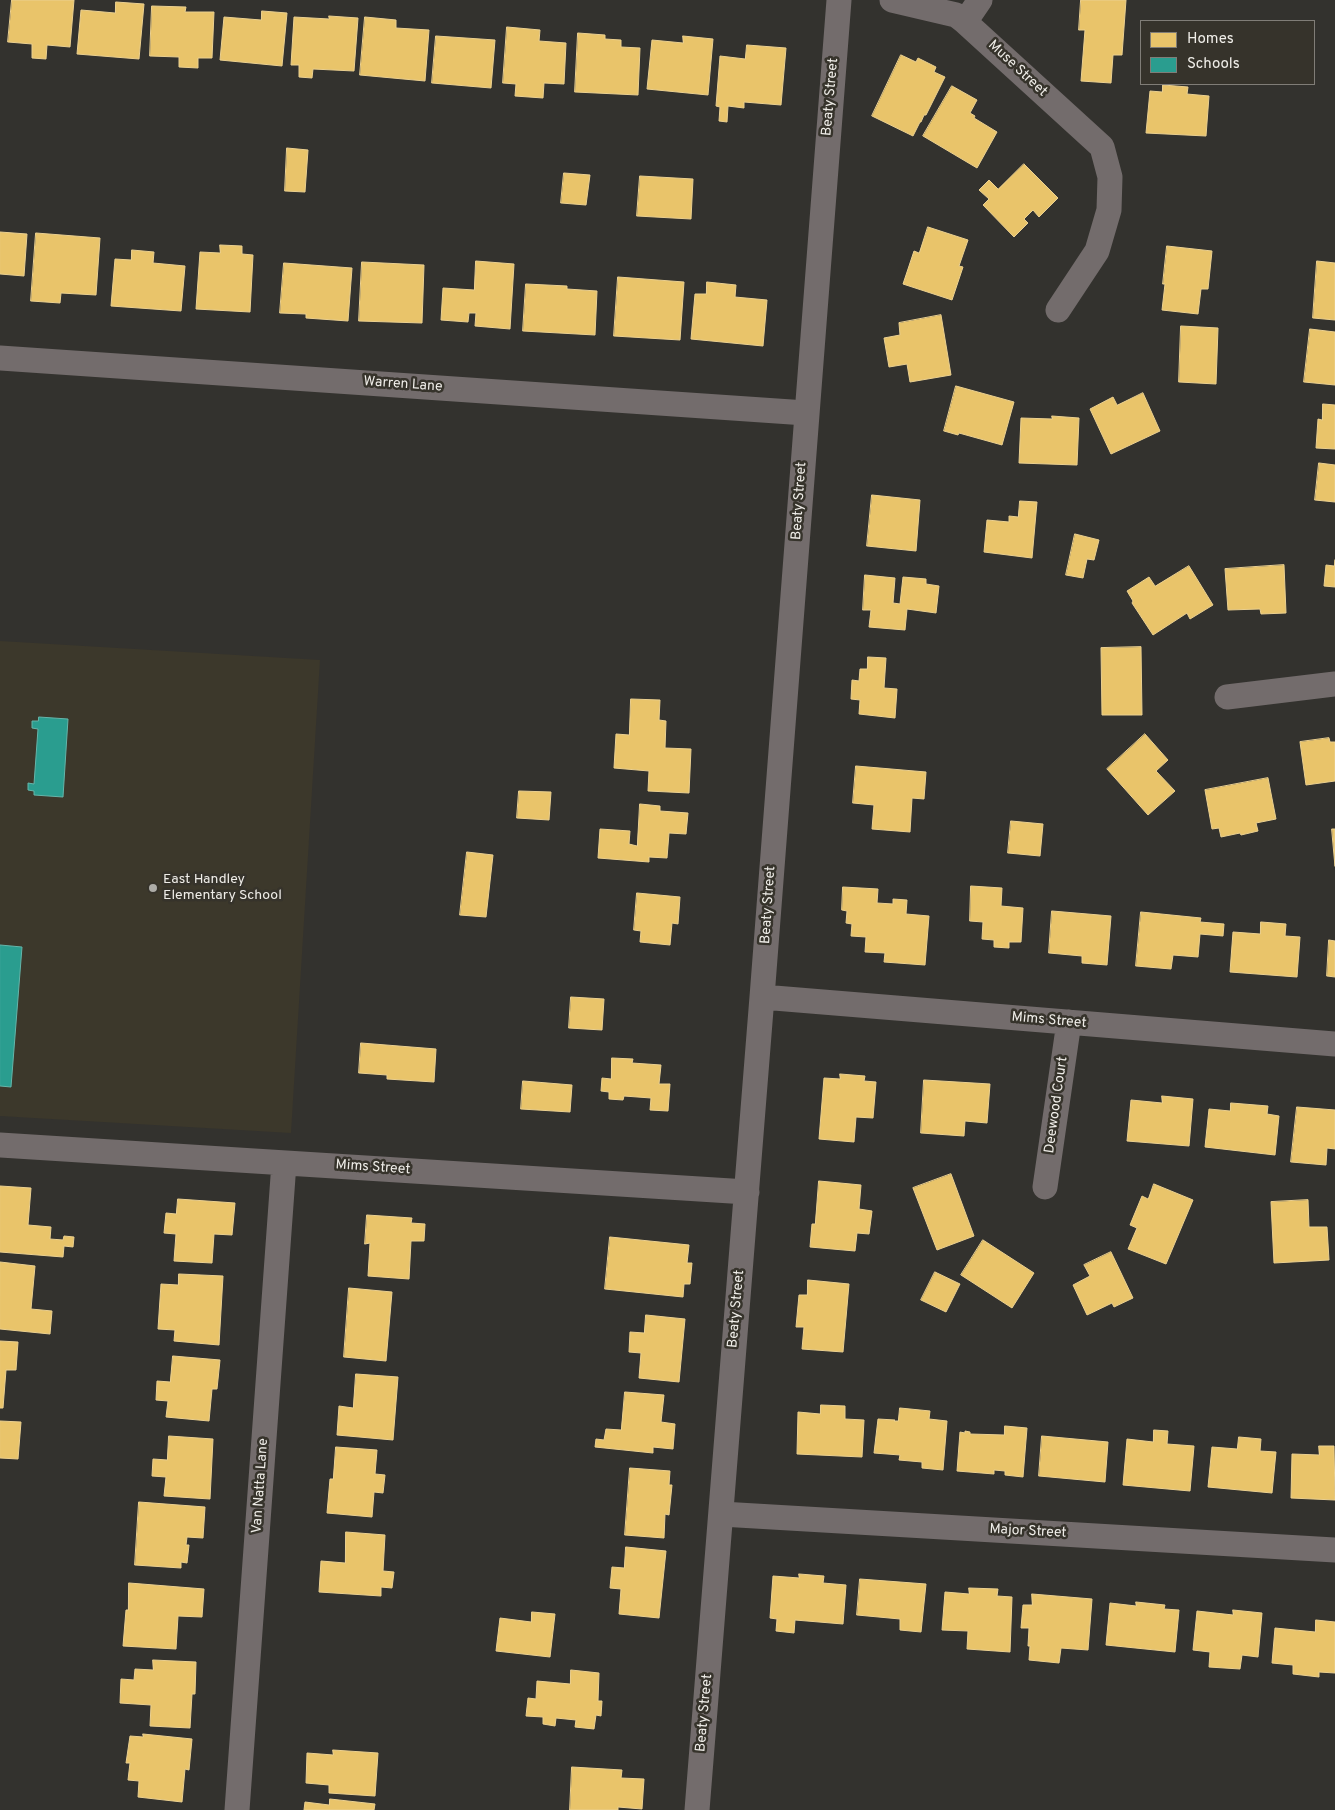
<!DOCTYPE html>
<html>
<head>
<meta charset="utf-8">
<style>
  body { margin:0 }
  #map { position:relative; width:1335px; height:1810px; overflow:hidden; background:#33322e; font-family:Overpass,sans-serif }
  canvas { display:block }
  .legend { position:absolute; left:1140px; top:20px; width:175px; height:65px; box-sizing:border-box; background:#36332b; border:1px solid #807d77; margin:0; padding:6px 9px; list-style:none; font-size:15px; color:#efede8 }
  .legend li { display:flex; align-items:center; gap:10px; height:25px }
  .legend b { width:25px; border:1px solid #807d77 }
</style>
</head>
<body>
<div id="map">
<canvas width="1335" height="1810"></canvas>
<ul class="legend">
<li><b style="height:14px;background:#e9c46a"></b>Homes</li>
<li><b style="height:14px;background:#2a9d8f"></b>Schools</li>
</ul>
</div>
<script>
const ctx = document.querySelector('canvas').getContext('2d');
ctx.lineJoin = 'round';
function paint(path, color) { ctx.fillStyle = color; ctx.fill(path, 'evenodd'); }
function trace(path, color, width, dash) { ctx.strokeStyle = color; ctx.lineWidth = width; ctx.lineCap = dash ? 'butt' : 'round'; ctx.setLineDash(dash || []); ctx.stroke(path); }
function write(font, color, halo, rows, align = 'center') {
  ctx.font = font + ' Overpass,sans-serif'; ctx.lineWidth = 5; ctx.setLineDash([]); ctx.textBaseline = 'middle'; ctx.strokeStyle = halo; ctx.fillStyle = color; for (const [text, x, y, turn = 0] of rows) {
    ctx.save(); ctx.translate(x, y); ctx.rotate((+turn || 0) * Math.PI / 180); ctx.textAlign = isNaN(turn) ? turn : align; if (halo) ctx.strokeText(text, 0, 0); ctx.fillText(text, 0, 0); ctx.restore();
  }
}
const built = new Path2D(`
  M0 641 320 660 291 1133 0 1116Z`);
const homes = new Path2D(`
  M12 0H74L70 47 47 45 46 59 32 58V44L8 42Z
  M1081 0H1126L1122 55H1113L1111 83 1081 81 1085 30H1079Z
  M116 2 144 4 139 59 77 54 81 10 115 13Z
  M152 6 186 7 185 12H214L212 58H198V68L179 67V57L150 56Z
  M262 11 287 13 282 66 220 60 224 17 261 20Z
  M329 16 358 18 354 71 313 69 312 78 299 77V65H291L294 17 329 19Z
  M365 17 396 20V28L429 30 425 81 360 75Z
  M507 27 540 30 539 41 566 43 564 84 544 83 543 98 515 96 516 84 503 83Z
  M578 33 605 35V39L621 40V47L640 48 638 95 575 92Z
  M436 36 495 40 491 88 432 83Z
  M683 36 713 39 708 95 647 89 652 40 683 43Z
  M747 45 786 48 781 105 744 102V108L728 106 727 122 719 121 720 107 716 106 720 56 745 59Z
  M901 55 916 62 918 58 936 67 934 72 945 77 926 115H924L921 122H920L913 136 872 116Z
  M1163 85 1188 87 1187 94 1209 96 1206 136 1146 133 1150 91 1162 92Z
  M952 86 977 100 970 113 975 116 974 118 997 132 977 168 923 136Z
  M287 148 308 150 305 192 285 191Z
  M1024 164 1058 198 1039 217 1033 210 1024 219 1028 223 1014 237 983 205 989 199 979 190 989 180 998 189Z
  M564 173 590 175 586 205 561 203Z
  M640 176 693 179 691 219 637 216Z
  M928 227 968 240 959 266 963 267 952 300 903 284 914 251 919 253Z
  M0 232 27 234 24 276 0 274Z
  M36 233 100 238 96 295 61 293 60 303 31 301Z
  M220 245 242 246V254L253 255 250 312 196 309 200 252 220 253Z
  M1167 246 1212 251 1208 289H1201L1198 314 1162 310 1165 284H1163Z
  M132 250 154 252 153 263 185 266 181 311 111 306 115 259 131 260Z
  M476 261 514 264 510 329 475 326 476 313H469L468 322 441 320 443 288 474 290Z
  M1317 261 1335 263V320L1313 318Z
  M362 262 424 265 422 323 359 321Z
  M284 263 352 268 348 321 306 318V314L280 313Z
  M618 277 684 282 680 340 614 336Z
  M707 282 736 285 735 297 767 300 763 346 691 339 695 294H706Z
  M526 284 567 286V289L597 291 595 335 523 331Z
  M941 315 951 375 910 382 907 364 889 367 884 338 900 335 899 323Z
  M1181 326 1218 328 1216 384 1179 382Z
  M1310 329 1335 332V385L1304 382Z
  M956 386 1014 402 1002 445 959 433 958 435 944 431Z
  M1143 393 1160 431 1111 454 1090 409 1113 397 1117 405Z
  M1323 404 1335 405V449L1316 448 1318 419 1322 420Z
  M1052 416 1079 418 1077 465 1019 463 1021 418 1052 419Z
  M1319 463 1335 465V502L1315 500Z
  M872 495 920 500 916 551 867 546Z
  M1020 501 1037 502 1032 558 984 552 987 520 1009 522V516L1018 517Z
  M1075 534 1099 540 1094 560 1087 559 1083 578 1066 575Z
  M1335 560V587L1324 586 1326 565 1334 566Z
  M1284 565 1286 613 1261 614 1260 609 1228 610 1225 569Z
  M1189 566 1213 605 1190 619 1187 613 1153 635 1132 603 1133 601 1127 591 1149 577 1155 586Z
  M865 575 895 578 893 603 900 604 903 577 926 579V584L939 586 936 613 907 609 905 630 869 627 871 610H863Z
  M1141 647 1142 715H1102L1101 648Z
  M868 657 886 658 884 688 897 689 895 718 859 714 860 700 851 699 852 680 859 681 860 669H867Z
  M631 699 660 700 659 720 666 721 665 748 691 749 689 793 648 791 649 771 614 768 616 734 629 735Z
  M1145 734 1168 760 1156 771 1175 791 1148 815 1107 769Z
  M1329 738 1330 742H1335V781L1306 785 1300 742Z
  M856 766 926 772 924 799 912 798 910 832 872 829 874 805 853 803Z
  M1268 778 1276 819 1256 823 1258 831 1241 835 1240 833 1221 837 1219 828 1212 829 1205 790Z
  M519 791 551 792 549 820 517 818Z
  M640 804 660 806V811L688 813 686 834 669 833 667 858 649 857V862L598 858 600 829 630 831 629 844 637 846Z
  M1011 821 1043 824 1040 856 1008 853Z
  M1332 829H1335V866Z
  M467 852 493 855 486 917 460 915Z
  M971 886 1002 888 1001 906 1023 908 1021 942H1009V948L994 947V940L982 939 983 922 970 921Z
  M843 887 878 889 877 903 893 904V899L907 900 906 914 929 916 925 965 884 962 885 953 865 952 866 937 851 936 852 924 846 923 847 911 842 910Z
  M637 893 680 897 678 924 672 923 670 945 640 942 641 931 634 930Z
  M1052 911 1111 916 1107 965 1082 963V956L1049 953Z
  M1141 912 1201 918 1200 922 1224 924 1223 936 1200 934 1198 957 1173 955 1171 969 1136 966Z
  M1261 922 1286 924 1285 936 1300 937 1297 977 1230 972 1233 932 1260 934Z
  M1329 940 1335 941V977L1327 976Z
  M571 997 604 999 602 1030 569 1028Z
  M361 1043 436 1049 434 1082 387 1079V1075L359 1073Z
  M612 1058 633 1059 632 1063 661 1065 659 1084H670L668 1111 650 1110 651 1098 624 1096 623 1100 609 1099V1092L601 1091 602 1078 611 1079Z
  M840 1074 865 1076 864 1081 876 1082 873 1118 856 1117 854 1142 819 1139 824 1078 840 1079Z
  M924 1080 990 1084 987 1123 965 1121 964 1136 921 1133Z
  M523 1081 572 1085 570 1112 521 1109Z
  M1162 1096 1193 1099 1189 1146 1127 1141 1131 1100 1162 1103Z
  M1231 1103 1268 1106 1267 1114 1279 1116 1275 1155 1205 1147 1209 1109 1230 1111Z
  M1297 1107 1335 1110V1149L1327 1148 1326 1165 1291 1162Z
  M951 1174 974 1236 937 1250 913 1188Z
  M819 1181 861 1185 859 1209 872 1211 869 1234 857 1233 855 1251 810 1247 812 1224H815Z
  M1154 1184 1193 1200 1166 1264 1128 1249 1137 1228 1130 1225 1142 1196 1148 1199Z
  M0 1186 31 1188 28 1225 51 1227 50 1239 63 1240 64 1236 74 1237 73 1247 64 1246 63 1257 0 1252Z
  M178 1199 235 1203 232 1235 214 1234 212 1263 174 1261 176 1234 164 1233 166 1213 176 1214Z
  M1308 1200 1309 1227H1327L1329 1260 1274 1263 1271 1202Z
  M367 1215 412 1218 411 1223 425 1224 424 1241H411L409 1279 368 1276 370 1243 365 1244Z
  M610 1237 689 1245 687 1263H692L690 1284H684L683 1297 605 1289Z
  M983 1240 1034 1273 1012 1308 961 1275Z
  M1111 1252 1133 1298 1114 1307 1112 1303 1087 1315 1073 1285 1090 1276 1084 1265Z
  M0 1262 35 1266 31 1309 52 1311 50 1334 0 1329Z
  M935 1272 960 1284 946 1312 921 1300Z
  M179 1274 223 1276 219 1345 174 1341 175 1330 158 1329 161 1284 178 1285Z
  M808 1280 849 1284 843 1352 802 1349 804 1327H796L799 1295H807Z
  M349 1288 392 1292 386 1361 344 1357Z
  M646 1315 685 1319 679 1382 639 1378 641 1353 629 1352 630 1332 644 1333Z
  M0 1341 18 1342 16 1370H6L3 1408H0Z
  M173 1356 220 1360 217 1389H212L209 1421 166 1417 168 1401 156 1400 157 1381 170 1382Z
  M356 1374 398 1377 393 1440 337 1435 339 1406 353 1408Z
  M625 1392 664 1395 661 1422 675 1424 673 1449 653 1447V1453L595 1447 596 1439 604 1440 606 1429 621 1430Z
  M821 1405 845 1406V1419L864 1420 862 1457 797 1454 798 1412 820 1414Z
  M900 1408 930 1411 929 1419 947 1421 943 1470 922 1468V1462L899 1460 900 1455 874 1453 878 1419 895 1420 894 1421H898Z
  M0 1421 21 1422 18 1459 0 1458Z
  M1005 1426 1027 1428 1023 1477 1005 1475V1471L994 1470V1474L957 1471 960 1432 965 1433V1431L970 1432V1434L1004 1435Z
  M1154 1430 1168 1431 1167 1444 1194 1446 1190 1491 1123 1485 1127 1439 1153 1442Z
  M169 1436 213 1439 210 1499 164 1496 166 1477 152 1476 153 1459 167 1460Z
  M1042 1436 1108 1442 1105 1482 1039 1476Z
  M1239 1437 1261 1439 1260 1451 1276 1452 1272 1493 1208 1487 1212 1447 1237 1449Z
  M1319 1446H1334L1335 1500 1291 1498 1292 1454 1319 1455Z
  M336 1447 377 1450 375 1474 385 1475 383 1493 374 1492 372 1517 327 1513 330 1479H333Z
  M630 1468 670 1471 669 1485H672L669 1515 665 1514 664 1538 625 1535Z
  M139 1502 205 1507 203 1538 187 1537 186 1545H189L187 1563 181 1562V1568L135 1565Z
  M346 1532 385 1535 383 1571 394 1572 392 1588 381 1587V1596L319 1592 321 1561 345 1563Z
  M626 1547 666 1551 659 1618 619 1614 621 1589 610 1588 612 1567 624 1568Z
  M799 1574 824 1576 823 1583 846 1585 843 1624 795 1620 794 1633 776 1631 777 1619 770 1618 773 1576 799 1578Z
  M860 1579 926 1584 921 1632 900 1630V1619L857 1615Z
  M129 1583 204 1589 202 1617 178 1616 176 1649 123 1646 126 1610H128Z
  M969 1588 998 1589 997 1596 1012 1597 1010 1652 967 1649 968 1631 942 1630 945 1592 969 1594Z
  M1032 1594 1092 1599 1088 1650 1061 1648 1059 1663 1029 1660 1030 1646H1028L1029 1628H1021L1023 1605H1032Z
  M1136 1602 1165 1605 1164 1609 1179 1610 1175 1652 1106 1645 1110 1603 1136 1606Z
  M1233 1610 1262 1613 1258 1657 1242 1655 1240 1669 1209 1667 1210 1652 1193 1650 1197 1611 1233 1615Z
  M532 1612 555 1614 550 1657 496 1651 500 1618 531 1622Z
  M1316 1620 1335 1622V1673L1319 1672V1677L1293 1674V1665L1272 1663 1275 1628 1315 1632Z
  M153 1660 196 1662 195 1694H192L190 1728 150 1726 151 1705 120 1703 121 1679 134 1680 135 1669 153 1670Z
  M571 1670 599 1673 598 1701H602L601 1716 596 1715 594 1729 575 1727 576 1720 556 1718 555 1726 543 1724V1717L526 1716 528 1698 536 1699 537 1681 570 1684Z
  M143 1734 192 1739 189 1770 185 1769 182 1802 138 1797 139 1781 128 1780 130 1763H126L130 1736 143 1737Z
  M333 1750 378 1753 375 1796 329 1793V1785L306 1783 307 1753 333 1755Z
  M572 1767 622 1770 621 1778 644 1779 642 1809 618 1807V1810H570Z
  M330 1799 375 1804 374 1810H304L305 1802 329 1805Z`);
const schools = new Path2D(`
  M39 717 68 719 63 797 34 795V791L28 790V783L34 784 38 729 32 728V721H38Z
  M0 945 22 947 11 1087 0 1086Z`);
const street = new Path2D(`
  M892 0 956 15 965 22 1102 147 1110 177 1109 210 1097 251 1058 310
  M965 22 980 0
  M0 358 806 413
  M1227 697 1335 684
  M762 997 1335 1044
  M0 1145 747 1192
  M1045 1187 1069 1022
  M721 1514 1335 1550
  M237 1810 284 1163
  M697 1810 762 997 839 0`);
const markers = [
  [153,888,5,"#adaca7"]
];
const streetNames = [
  ["Muse Street",1017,69,43],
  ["Beaty Street",831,97,-85],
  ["Warren Lane",403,385,4],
  ["Beaty Street",800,501,-86],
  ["Beaty Street",769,905,-86],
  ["Mims Street",1049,1021,5],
  ["Deewood Court",1057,1105,-82],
  ["Mims Street",373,1168,4],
  ["Beaty Street",737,1309,-85],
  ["Van Natta Lane",261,1486,-86],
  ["Major Street",1028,1532,3],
  ["Beaty Street",705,1713,-85]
];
const poiNames = [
  ["East Handley",163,880],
  ["Elementary School",163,896]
];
paint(built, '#3c382b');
paint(homes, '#e9c46a');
trace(homes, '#ebd090', 1);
paint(schools, '#2a9d8f');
trace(schools, '#65b5aa', 1);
trace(street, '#736c6c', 25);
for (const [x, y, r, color] of markers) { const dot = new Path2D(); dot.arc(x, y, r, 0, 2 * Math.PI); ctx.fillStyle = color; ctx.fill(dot); trace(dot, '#36332b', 2); }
write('14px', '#efede8', '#36332b', streetNames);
write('14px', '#efede8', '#36332b', poiNames, 'left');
</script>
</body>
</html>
